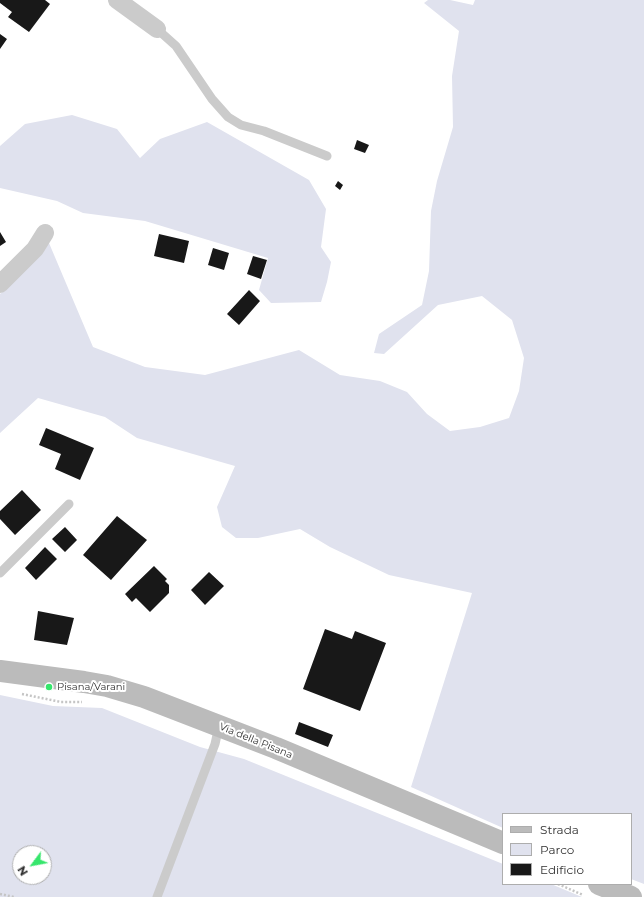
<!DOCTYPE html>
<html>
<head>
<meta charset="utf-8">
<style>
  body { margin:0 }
  #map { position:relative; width:644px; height:897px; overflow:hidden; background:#fff; font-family:Montserrat,sans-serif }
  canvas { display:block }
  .legend { position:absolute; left:502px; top:813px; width:130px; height:72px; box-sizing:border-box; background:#fff; border:1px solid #adadad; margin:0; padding:5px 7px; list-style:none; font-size:12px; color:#313131 }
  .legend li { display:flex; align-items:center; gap:8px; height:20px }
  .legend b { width:20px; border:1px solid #adadad }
  .north { position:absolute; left:12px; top:845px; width:40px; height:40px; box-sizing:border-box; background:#fff; border:1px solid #adadad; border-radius:50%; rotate:238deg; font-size:11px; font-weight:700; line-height:16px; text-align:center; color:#313131 }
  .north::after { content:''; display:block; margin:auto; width:14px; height:18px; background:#36e66c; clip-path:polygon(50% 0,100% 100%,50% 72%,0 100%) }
</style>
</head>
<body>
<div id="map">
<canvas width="644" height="897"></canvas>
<ul class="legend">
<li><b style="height:5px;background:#bbb"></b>Strada</li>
<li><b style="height:11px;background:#e0e2ee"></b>Parco</li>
<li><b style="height:11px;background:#181818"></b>Edificio</li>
</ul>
<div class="north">N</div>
</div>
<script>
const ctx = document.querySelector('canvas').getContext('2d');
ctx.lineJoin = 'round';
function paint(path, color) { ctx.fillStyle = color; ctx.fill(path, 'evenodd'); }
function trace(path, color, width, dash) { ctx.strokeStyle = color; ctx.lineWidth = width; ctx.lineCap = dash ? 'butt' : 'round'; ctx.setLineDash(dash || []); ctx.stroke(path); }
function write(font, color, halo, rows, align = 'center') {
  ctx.font = font + ' Montserrat,sans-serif'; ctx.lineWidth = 4; ctx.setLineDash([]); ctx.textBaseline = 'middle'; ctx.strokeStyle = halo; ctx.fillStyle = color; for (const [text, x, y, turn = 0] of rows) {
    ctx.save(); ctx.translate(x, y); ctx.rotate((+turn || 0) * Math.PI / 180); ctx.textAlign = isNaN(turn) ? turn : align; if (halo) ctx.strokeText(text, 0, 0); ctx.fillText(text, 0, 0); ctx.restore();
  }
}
const green = new Path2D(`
  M428 0H450L473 5 475 0H644V884L631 879V814H503V828L411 787 472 593 389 575 330 547 300 529 258 538H236L222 527 217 507 235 466 137 438 105 417 38 398 0 433V294L49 243 93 347 145 367 205 375 299 350 340 375 380 381 407 392 427 414 450 431 480 427 509 418 519 391 524 358 512 320 482 296 438 305 384 354 374 353 379 334 422 305 429 271 431 211 437 181 453 127 452 76 459 31 424 3Z
  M72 115 117 129 140 158 160 139 207 122 309 180 326 209 321 247 331 262 327 282 321 302 271 303 259 290 268 258 145 221 83 213 57 201 0 188V146L25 124Z
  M0 695 53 706 102 708 200 747 244 759 503 864V884H551L582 897H0ZM20 853H44V877H20Z`);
const building = new Path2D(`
  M0 0H45L50 4 29 32 8 17 12 12 0 3Z
  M0 34 7 39 0 49Z
  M357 140 369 145 365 153 354 149Z
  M338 181 343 185 340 190 335 186Z
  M0 232 6 242 0 246Z
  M159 234 189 241 184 263 154 256Z
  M213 248 229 253 224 270 208 265Z
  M253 256 267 260 261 279 247 274Z
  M249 290 260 301 239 325 227 314Z
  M46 428 94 448 80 480 55 469 61 454 39 445Z
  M22 490 41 510 15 535 0 519V511Z
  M117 516 147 540 111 580 83 555Z
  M65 527 77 540 65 552 52 539Z
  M45 547 57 559 36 580 25 568Z
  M154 566 167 579 165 581 169 585V593L150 612 136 598 132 602 125 594Z
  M209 572 224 586 205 605 191 590Z
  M38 611 74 618 67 645 34 640Z
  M325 629 352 639 355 631 386 643 360 711 303 689Z
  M299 722 333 735 328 747 295 734Z`);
const path = new Path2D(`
  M22 694 61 702H82
  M558 884 583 895
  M0 894 14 897`);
const lane = new Path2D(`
  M157 29 176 46 212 99 228 117 241 125 264 131 327 156
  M0 573 69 504
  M157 897 215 744 219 726`);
const street = new Path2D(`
  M117 0 157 29
  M0 284 35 249 45 233`);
const secondary = new Path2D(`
  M0 671 84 682 107 686 144 697 276 748 503 843
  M599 884 631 897`);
const markers = [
  [49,687,4,"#36e66c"]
];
const poiNames = [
  ["Pisana/Varani",57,687]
];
const streetNames = [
  ["Via della Pisana",256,741,22]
];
paint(green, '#e0e2ee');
paint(building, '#181818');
trace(path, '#c5c5c5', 2.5, [2, 2]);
trace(lane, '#cbcbcb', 9);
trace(street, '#cbcbcb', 18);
trace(secondary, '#bbb', 22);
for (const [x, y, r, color] of markers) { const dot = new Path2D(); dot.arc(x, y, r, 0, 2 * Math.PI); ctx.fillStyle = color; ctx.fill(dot); trace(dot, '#fff', 1.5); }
write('10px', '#313131', '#fff', poiNames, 'left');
write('10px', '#313131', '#fff', streetNames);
</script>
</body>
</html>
